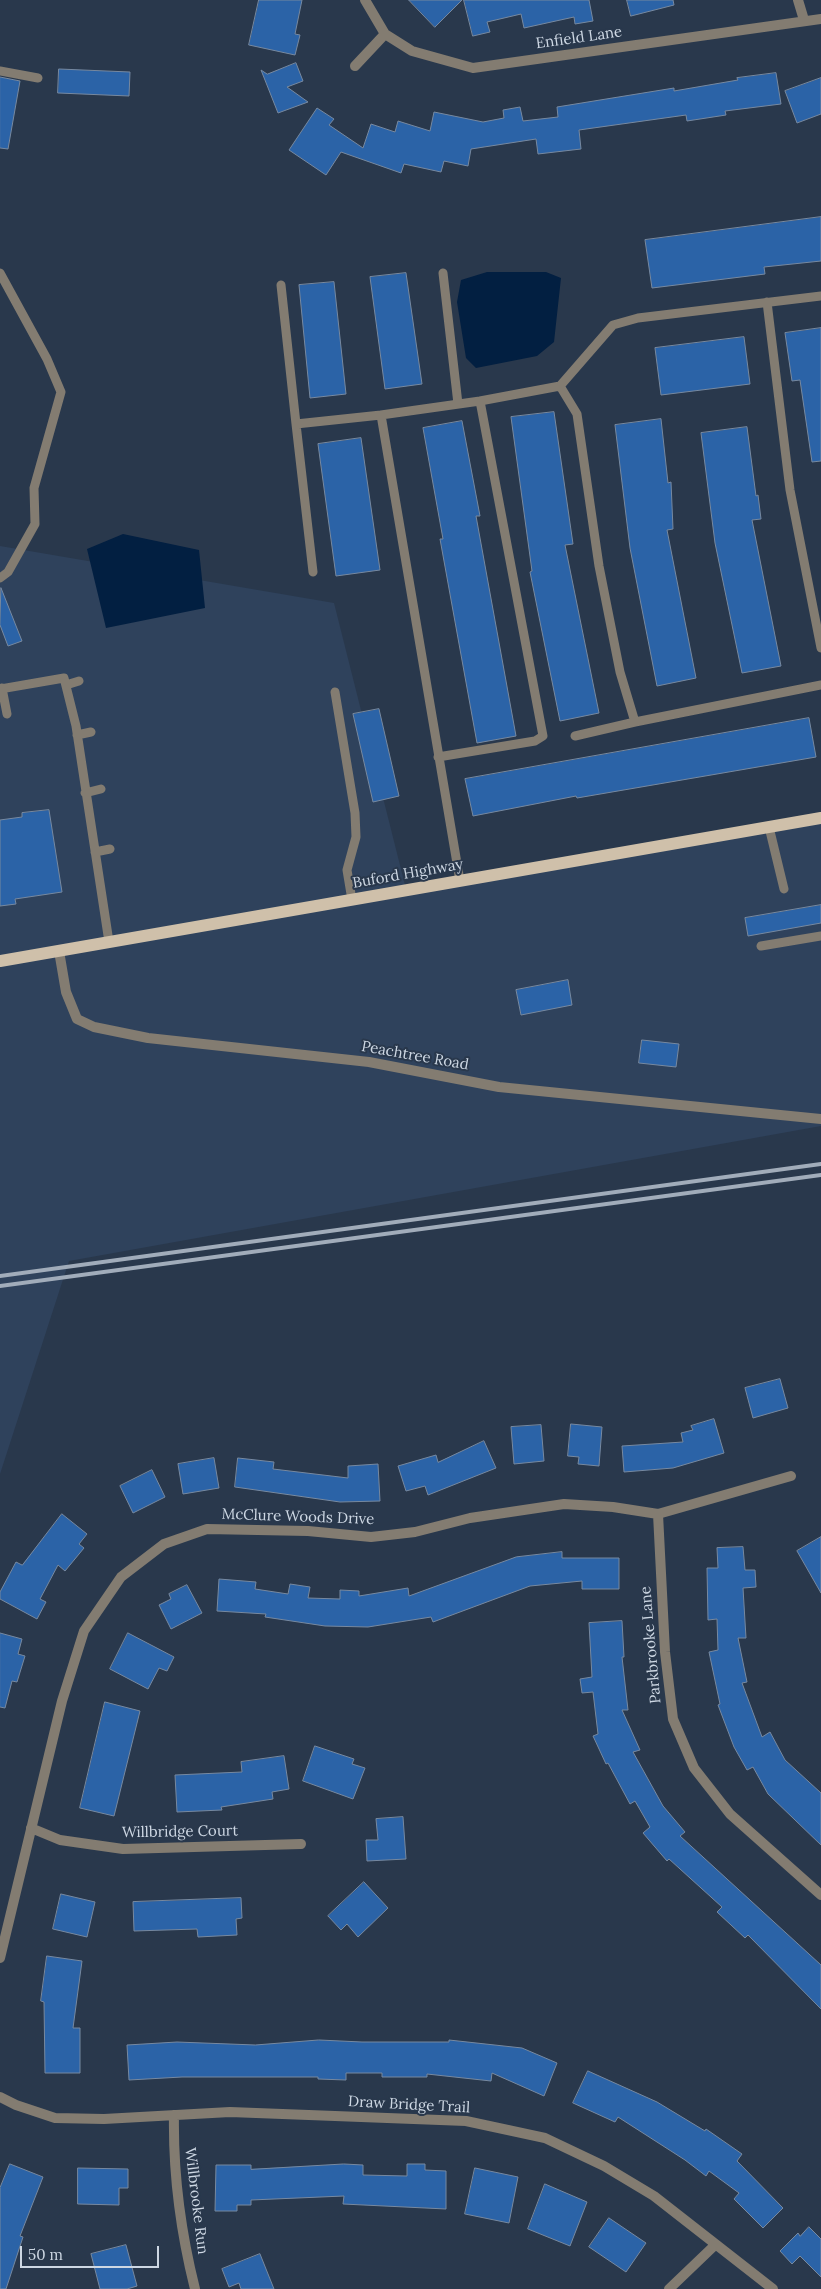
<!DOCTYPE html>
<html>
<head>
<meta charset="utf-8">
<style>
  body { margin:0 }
  #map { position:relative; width:821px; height:2289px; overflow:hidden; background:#29384c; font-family:Lora,serif }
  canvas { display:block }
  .scale { position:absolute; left:20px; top:2246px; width:139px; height:22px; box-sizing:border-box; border:2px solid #cdd7e3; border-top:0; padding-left:6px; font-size:15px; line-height:18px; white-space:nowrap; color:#cdd7e3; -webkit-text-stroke:4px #29384c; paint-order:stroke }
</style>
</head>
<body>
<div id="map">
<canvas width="821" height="2289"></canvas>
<div class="scale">50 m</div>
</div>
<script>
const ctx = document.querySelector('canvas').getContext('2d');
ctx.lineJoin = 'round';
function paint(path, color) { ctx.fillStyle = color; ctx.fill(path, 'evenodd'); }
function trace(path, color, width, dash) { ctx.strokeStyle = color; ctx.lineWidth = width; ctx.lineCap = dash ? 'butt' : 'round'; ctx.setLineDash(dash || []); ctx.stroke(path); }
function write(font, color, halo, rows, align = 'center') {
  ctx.font = font + ' Lora,serif'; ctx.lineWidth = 4; ctx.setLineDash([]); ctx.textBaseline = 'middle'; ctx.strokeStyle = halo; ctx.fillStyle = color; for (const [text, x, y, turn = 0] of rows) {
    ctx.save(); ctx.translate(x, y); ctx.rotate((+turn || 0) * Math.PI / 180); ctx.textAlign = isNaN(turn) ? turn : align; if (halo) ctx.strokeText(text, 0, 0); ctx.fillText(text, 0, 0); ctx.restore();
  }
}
const built = new Path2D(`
  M0 546 334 603 407 893 821 813V1126L69 1261 0 1474Z`);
const water = new Path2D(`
  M487 272H546L561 278 554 342 537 356 476 368 466 358 457 302 461 280Z
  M123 534 199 550 205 608 106 628 87 549Z`);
const building = new Path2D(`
  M259 0H302L295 34 300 35 295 55 249 45Z
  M409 0H462L435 27Z
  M464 0H589L593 21 575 24 574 17 524 28 521 14 487 22 490 32 473 36Z
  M627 0H673L674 5 631 16Z
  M296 63 303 81 287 87 308 102 278 113 261 70 267 74Z
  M59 69 130 72 129 96 58 93Z
  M776 73 781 104 725 111 726 115 687 121 686 115 579 130 581 149 538 154 536 139 471 149 468 166 444 161 441 172 404 164 401 173 341 152 326 175 289 150 317 108 334 119 329 125 363 148 371 124 395 132 398 121 430 131 434 112 483 122 504 118 503 110 520 107 523 121 558 117 557 107 674 88V91L738 80 737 78Z
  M0 77 20 81 8 149 0 148Z
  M821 78V114L797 123 785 91Z
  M821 217V261L764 267 765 274 652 288 645 240Z
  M406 273 422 384 385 389 370 277Z
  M334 282 346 394 310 398 299 285Z
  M821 328V461L812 462 800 380 792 381 785 333Z
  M744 337 750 384 661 395 655 348Z
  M554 412 573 544 565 545 599 713 560 721 530 572 532 571 511 417Z
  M661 419 668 483 671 482 673 529 667 530 696 678 657 686 630 548 615 425Z
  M462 421 480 516H476L516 736 477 743 440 539H443L423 428Z
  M747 427 756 496 758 495 761 519 752 520 781 666 742 673 715 543 701 433Z
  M361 438 380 570 336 576 318 444Z
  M1 588 22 641 8 646 0 625Z
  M379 709 399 796 373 802 353 714Z
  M809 718 816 757 577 798 576 796 473 816 465 779Z
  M49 810 62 892 15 899 16 904 0 906V820L22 817V813Z
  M821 905V923L748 936 745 918Z
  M568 980 572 1005 521 1015 516 990Z
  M642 1040 679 1044 676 1067 639 1063Z
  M780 1379 788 1408 753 1418 745 1388Z
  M714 1419 724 1453 673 1468 624 1472 622 1446 683 1442 681 1433 693 1430 691 1426Z
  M571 1424 602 1427 599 1466 578 1464 579 1457 568 1456Z
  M541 1425 544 1461 514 1464 511 1427Z
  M484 1441 496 1468 428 1495 425 1486 406 1491 398 1466 436 1455 438 1462Z
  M214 1458 219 1488 183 1494 178 1464Z
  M238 1458 274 1462 273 1469 348 1478V1466L378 1464 380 1501 340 1502 235 1487Z
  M152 1470 165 1497 133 1513 120 1486Z
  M62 1514 87 1534 79 1544 84 1548 65 1571 58 1565 40 1599 46 1602 37 1619 0 1599V1592L16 1562 22 1565Z
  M821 1537V1593L797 1551Z
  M743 1547 745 1570H755L756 1587 743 1588 746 1638H738L747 1682 742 1683 762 1737 770 1732 785 1760 821 1793V1845L768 1794 753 1767 747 1770 734 1747 718 1705 720 1704 709 1652 718 1650 717 1619 708 1620 707 1568H718L717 1548Z
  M562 1552V1558H619V1589H582V1581L530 1586 433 1622 431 1617 368 1627 325 1626 265 1617 266 1614 217 1611 219 1579 256 1582 255 1589 288 1594 290 1584 310 1587 308 1598 340 1599V1590L359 1591V1596L408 1588 409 1596 516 1557Z
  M187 1585 202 1613 171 1629 159 1605 171 1599 169 1594Z
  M622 1621 624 1657H622L628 1710H622L640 1750 633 1752 663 1806 685 1832 680 1836 821 1965V2009L748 1935 745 1938 717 1912 722 1907 669 1859 667 1861 643 1833 650 1827 635 1801 630 1804 608 1763 606 1764 593 1736 598 1734 593 1692 582 1693 580 1679 592 1677 589 1623Z
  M0 1633 22 1639 18 1654 25 1656 17 1682 12 1681 5 1708 0 1707Z
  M128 1633 174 1657 167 1671 159 1668 148 1689 110 1669Z
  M105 1702 140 1711 114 1816 80 1808Z
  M315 1746 354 1759 352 1764 365 1768 353 1799 303 1781Z
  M284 1756 289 1789 272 1792 273 1799 221 1807 222 1810 177 1812 175 1775 242 1772 241 1762Z
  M403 1817 406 1859 367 1861 366 1840H378L376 1819Z
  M364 1882 388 1908 358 1937 347 1924 341 1930 328 1916Z
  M61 1894 95 1902 87 1937 53 1929Z
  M241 1898 242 1918 236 1919 237 1935 198 1937 197 1929 134 1931 133 1902Z
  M47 1956 82 1961 73 2028H80V2073H45L44 2002 41 2001Z
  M319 2040 362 2042H449V2040L522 2048 557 2063 544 2096 492 2073 491 2081 427 2074V2077H382V2073H346V2080L318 2079V2077H182L129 2080 127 2045 177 2042 255 2045Z
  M588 2071 657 2102 705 2131 706 2129 742 2154 737 2161 783 2208 763 2228 734 2199 739 2193 709 2171 706 2176 685 2160 618 2117 615 2122 573 2103Z
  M10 2164 43 2177 20 2236 23 2237 6 2289H0V2188Z
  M344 2164 363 2165V2175L407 2176V2164H425V2170L446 2171V2209L343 2204 344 2196 251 2200V2205H237V2211H215L216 2165H251V2169Z
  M78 2168 128 2169V2188H119V2205L78 2204Z
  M475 2168 518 2177 509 2223 465 2214Z
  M545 2184 587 2202 570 2246 528 2229Z
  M609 2218 646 2243 626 2272 589 2247Z
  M809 2227 821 2239V2277L800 2256 792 2264 780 2251 798 2233 800 2236Z
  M126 2245 137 2286 127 2289H100L91 2254Z
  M260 2254 274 2289H241L239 2283 229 2287 222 2269Z`);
const lane = new Path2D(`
  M0 71 38 78
  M0 273 47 359 61 392 34 488 35 524 8 572 0 578
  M443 273 458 404
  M281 285 296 424
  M767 302 790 490 821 648
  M560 386 577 414 599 566 620 672 635 722 821 685
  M313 572 296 424 381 415
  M66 685 79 681
  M2 688 7 714
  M0 689 64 678 76 726 109 942
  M335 692 355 813 356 837 347 870 352 900
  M77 735 91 732
  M575 736 635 722
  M438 757 535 741 543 736 480 401
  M85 793 101 789
  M769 827 784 889
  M95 852 110 849
  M460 881 381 415 480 401 560 386 613 325 638 318 821 296
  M761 946 821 936`);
const street = new Path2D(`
  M365 0 385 34 412 51 473 68 821 19
  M798 0 804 20
  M355 66 385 34
  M59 951 66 992 77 1019 94 1027 148 1038 369 1062 499 1087 821 1119
  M658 1514 665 1652 673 1719 694 1768 730 1814 821 1895
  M31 1828 60 1840 123 1849 301 1844
  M0 1958 62 1701 84 1631 121 1577 164 1544 207 1529 308 1531 371 1537 415 1532 470 1518 564 1504 613 1507 658 1514 791 1476
  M0 2097 16 2105 55 2118 104 2119 230 2112 466 2121 545 2138 604 2166 654 2196 773 2289
  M174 2115C173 2172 181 2233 195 2289
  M669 2289 715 2245`);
const primary = new Path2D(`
  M0 961 821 818`);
const rail = new Path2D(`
  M0 1276 821 1164
  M0 1286 821 1175`);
const streetNames = [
  ["Enfield Lane",579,38,-8],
  ["Buford Highway",408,874,-10],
  ["Peachtree Road",415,1056,10],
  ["McClure Woods Drive",298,1517,2],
  ["Parkbrooke Lane",651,1645,-95],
  ["Willbridge Court",180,1832,-1],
  ["Draw Bridge Trail",409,2105,3],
  ["Willbrooke Run",196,2201,83]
];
paint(built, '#2f425c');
paint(water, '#021f41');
paint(building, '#2b63a7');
trace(building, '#7789a0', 1);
trace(lane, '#837c71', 9);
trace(street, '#837c71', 10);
trace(primary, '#cfc0aa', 12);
trace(rail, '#a1acba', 4);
write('15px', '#cdd7e3', '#29384c', streetNames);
</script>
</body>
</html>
